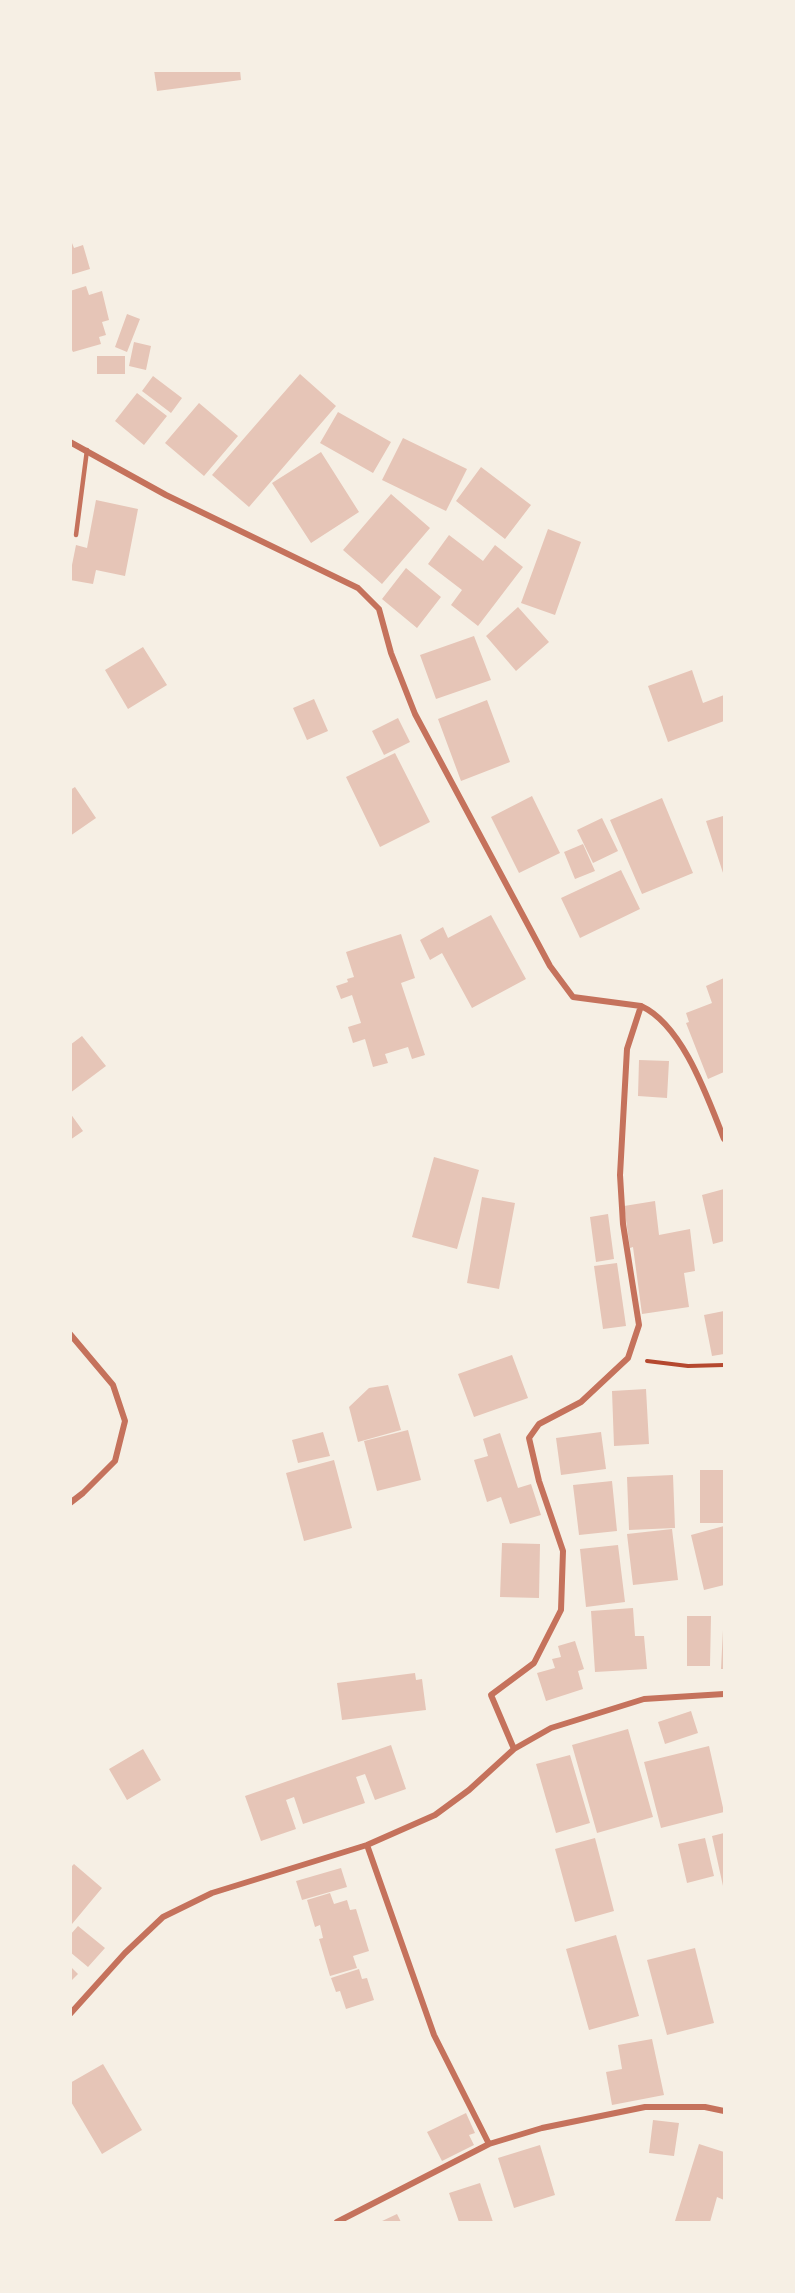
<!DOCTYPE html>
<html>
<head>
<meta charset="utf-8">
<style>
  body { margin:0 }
  #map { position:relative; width:795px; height:2293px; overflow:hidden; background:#f6efe4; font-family:Commissioner,sans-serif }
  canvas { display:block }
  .frame { position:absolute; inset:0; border:72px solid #f6efe4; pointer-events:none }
</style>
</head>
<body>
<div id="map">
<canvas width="795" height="2293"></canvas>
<div class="frame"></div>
</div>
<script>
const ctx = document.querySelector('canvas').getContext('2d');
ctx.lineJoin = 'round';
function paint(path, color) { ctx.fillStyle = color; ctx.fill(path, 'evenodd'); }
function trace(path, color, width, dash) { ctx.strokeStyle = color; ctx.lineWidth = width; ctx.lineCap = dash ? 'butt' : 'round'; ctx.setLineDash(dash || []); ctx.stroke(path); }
const building = new Path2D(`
  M154 70H240L241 80 157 91Z
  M70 238 74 248 83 245 90 269 70 275Z
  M86 286 89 295 102 291 109 320 102 322 106 335 99 337 101 344 73 352 70 346V291Z
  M127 314 140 319 127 352 115 347Z
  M134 342 151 346 146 370 129 366Z
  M97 356H125V374H97Z
  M300 374 336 406 249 507 212 475Z
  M153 376 182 398 171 413 142 391Z
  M137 393 167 416 144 445 115 421Z
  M199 403 238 436 204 476 165 443Z
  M338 412 391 442 373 473 320 443Z
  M403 438 467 469 446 511 382 480Z
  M321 452 359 512 311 543 272 483Z
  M481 467 531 505 505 539 456 501Z
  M391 494 430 528 382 584 343 550Z
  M96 500 138 509 125 576 96 570 93 584 70 580V575L76 545 87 548Z
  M548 529 581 542 555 615 521 603Z
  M449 535 483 561 495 545 523 567 478 626 451 605 462 590 428 564Z
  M406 568 441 597 417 628 382 599Z
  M518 607 549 642 516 671 486 636Z
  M474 636 491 680 436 699 420 655Z
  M143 647 167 685 128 709 105 670Z
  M692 670 703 703 724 695V721L668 742 648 686Z
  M314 699 328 731 307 740 293 708Z
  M487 700 510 762 461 781 438 719Z
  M398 718 410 742 384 755 372 731Z
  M395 753 430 822 380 847 346 777Z
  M75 787 96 818 70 836V790Z
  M532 796 560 853 519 873 491 817Z
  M662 798 693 873 642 894 610 820Z
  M723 816 724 821V876L706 821Z
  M602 818 618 851 593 863 577 830Z
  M583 844 595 871 575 879 564 852Z
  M621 870 640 909 580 938 561 898Z
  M491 915 526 979 472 1008 442 953 430 960 420 940 443 927 448 938Z
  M401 934 415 978 401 983 425 1055 412 1059 408 1047 385 1054 388 1063 373 1067 365 1039 353 1043 348 1027 361 1023 352 995 341 999 336 986 348 982 347 979 354 977 346 952Z
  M724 978V1072L708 1079 686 1023 689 1022 686 1013 712 1003 706 986Z
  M82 1036 106 1066 70 1093V1045Z
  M639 1060 669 1061 667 1098 638 1096Z
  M70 1113 83 1131 70 1140Z
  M434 1157 479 1170 457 1249 412 1237Z
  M724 1189V1241L713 1244 702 1195Z
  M482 1197 515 1203 499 1289 467 1283Z
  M655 1201 659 1235 690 1229 695 1271 684 1273 689 1307 642 1314 633 1247 630 1248 624 1206Z
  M608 1214 614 1259 596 1262 590 1217Z
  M617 1263 626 1326 603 1329 594 1266Z
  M724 1311V1354L712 1356 704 1315Z
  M512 1355 528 1398 474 1417 458 1374Z
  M388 1385 401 1430 358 1442 349 1407 369 1388Z
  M646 1389 649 1444 614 1446 612 1391Z
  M408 1430 421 1480 377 1491 364 1441Z
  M323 1432 330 1456 298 1463 292 1440Z
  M601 1432 606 1469 561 1475 556 1438Z
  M500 1433 518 1488 531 1484 541 1515 510 1524 501 1497 487 1502 474 1460 488 1456 483 1439Z
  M334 1460 352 1528 304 1541 286 1473Z
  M700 1470H724V1523H700Z
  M673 1475 675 1528 629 1530 627 1477Z
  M612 1481 617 1531 579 1535 573 1485Z
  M724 1526V1585L704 1590 691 1535Z
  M672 1529 678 1580 633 1585 627 1534Z
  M502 1543 540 1544 539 1598 500 1597Z
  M618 1545 625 1602 586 1607 580 1549Z
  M633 1608 635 1636H644L647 1669 595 1672 591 1611Z
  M687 1616H711L710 1666H687Z
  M723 1630H724V1669H721Z
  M575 1641 584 1669 578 1671 583 1689 546 1701 537 1673 555 1668 552 1659 561 1657 558 1646Z
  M415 1673 416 1680 422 1679 426 1710 342 1720 337 1683Z
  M691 1711 698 1733 665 1744 658 1722Z
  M628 1729 653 1817 597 1833 572 1745Z
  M391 1745 406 1789 375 1800 365 1774 356 1777 365 1803 303 1824 294 1797 286 1800 296 1829 261 1841 245 1796Z
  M709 1746 724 1812 661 1828 644 1762Z
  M143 1749 161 1780 127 1800 109 1769Z
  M570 1755 590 1823 556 1833 536 1764Z
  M724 1833V1885L723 1886 712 1836Z
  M595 1838 614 1911 575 1922 555 1849Z
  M705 1838 714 1876 687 1883 678 1844Z
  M74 1864 102 1888 72 1924 70 1868Z
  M341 1868 347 1887 302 1900 296 1881Z
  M330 1893 334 1904 347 1900 350 1910 356 1909 369 1951 353 1956 357 1968 330 1976 319 1939 323 1938 320 1925 315 1927 307 1900Z
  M78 1926 105 1948 88 1967 70 1952V1935Z
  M616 1935 639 2016 589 2030 566 1949Z
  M695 1948 714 2023 667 2035 647 1960Z
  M70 1966 78 1974 70 1982Z
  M359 1969 362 1979 367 1978 374 2000 346 2009 340 1991 336 1992 331 1978Z
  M652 2039 664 2095 612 2105 606 2072 622 2069 618 2045Z
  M103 2064 142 2130 102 2154 70 2100V2083Z
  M466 2113 475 2133 469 2135 474 2145 442 2161 427 2132Z
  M653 2120 679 2123 674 2156 649 2153Z
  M699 2144 724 2152V2200L717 2197 710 2222H681L675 2221Z
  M540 2145 555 2195 514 2208 498 2158Z
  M480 2183 493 2222H459L449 2193Z
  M397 2214 401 2222H380Z`);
const path = new Path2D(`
  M647 1361 688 1366 724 1365`);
const service = new Path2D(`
  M76 535 87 450`);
const minor = new Path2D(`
  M70 442 166 495 358 588 379 609 391 653 415 714 550 966 573 997 641 1006 627 1049 620 1175 623 1224 639 1325 628 1358 581 1402 539 1424 529 1438 539 1481 563 1551 561 1610 534 1663 491 1695 514 1749
  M641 1006C683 1025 708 1099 724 1139
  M70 1334 113 1385 125 1421 115 1461 83 1493 70 1503
  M367 1845 434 2035 489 2144
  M70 2014 125 1953 163 1917 212 1893 367 1845 435 1815 469 1790 514 1749 551 1728 644 1699 724 1694
  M337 2222 489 2144 542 2128 645 2107H705L724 2111`);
paint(building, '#e6c5b7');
trace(path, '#b5482f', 4);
trace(service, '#c5725c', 4.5);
trace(minor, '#c5725c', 6);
</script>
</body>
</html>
